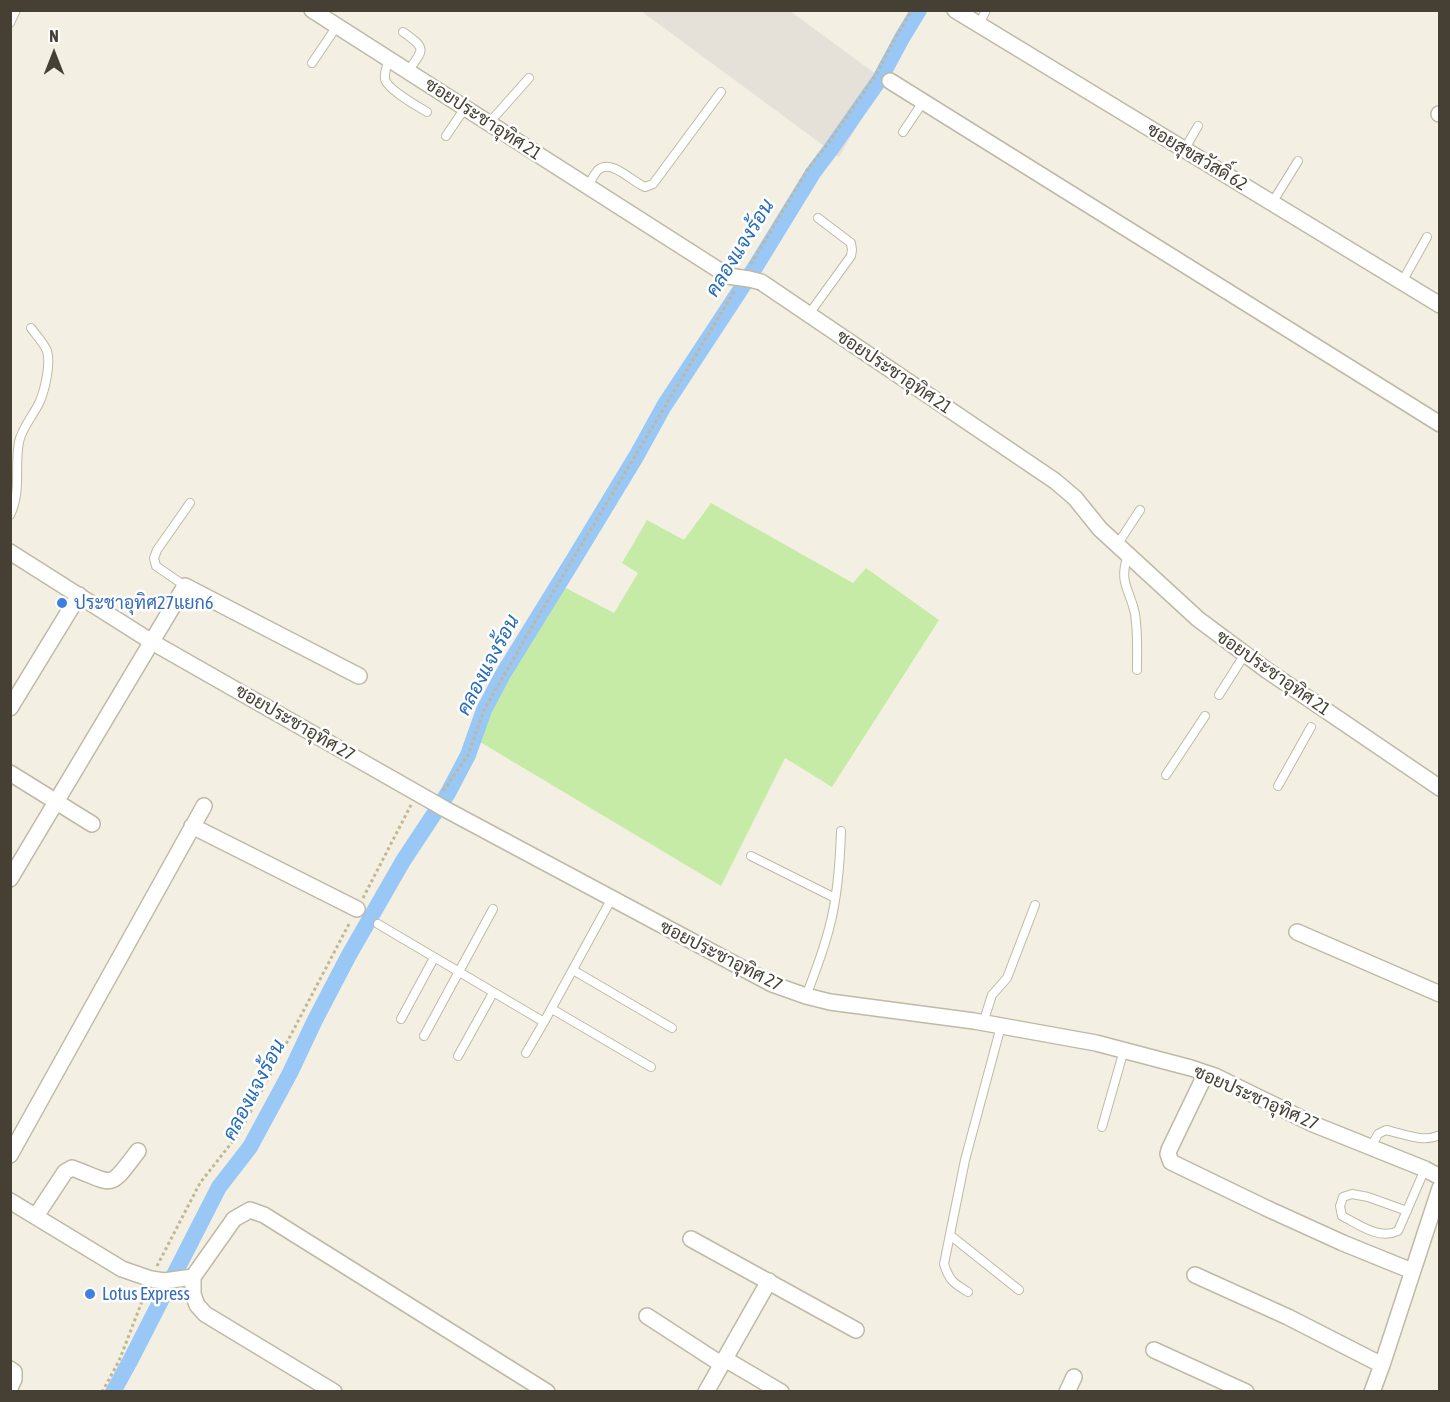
<!DOCTYPE html>
<html>
<head>
<meta charset="utf-8">
<style>
  body { margin:0 }
  #map { position:relative; width:1450px; height:1402px; overflow:hidden; background:#f3f0e3; font-family:"Asap Condensed",sans-serif }
  canvas { display:block }
  .frame { position:absolute; inset:0; border:12px solid #454033; pointer-events:none }
  .north { position:absolute; left:24px; top:24px; width:60px; height:60px; -webkit-text-stroke:4px #fff; paint-order:stroke; rotate:0deg; font-size:16px; font-weight:700; line-height:24px; text-align:center; color:#454033 }
  .north::after { content:''; display:block; margin:auto; width:21px; height:27px; background:#454033; clip-path:polygon(50% 0,100% 100%,50% 72%,0 100%) }
</style>
</head>
<body>
<div id="map">
<canvas width="1450" height="1402"></canvas>
<div class="frame"></div>
<div class="north">N</div>
</div>
<script>
const ctx = document.querySelector('canvas').getContext('2d');
ctx.lineJoin = 'round';
function paint(path, color) { ctx.fillStyle = color; ctx.fill(path, 'evenodd'); }
function trace(path, color, width, dash) { ctx.strokeStyle = color; ctx.lineWidth = width; ctx.lineCap = dash ? 'butt' : 'round'; ctx.setLineDash(dash || []); ctx.stroke(path); }
function write(font, color, halo, rows, align = 'center') {
  ctx.font = font + ' "Asap Condensed",Sarabun,sans-serif'; ctx.lineWidth = 5; ctx.setLineDash([]); ctx.textBaseline = 'middle'; ctx.strokeStyle = halo; ctx.fillStyle = color; for (const [text, x, y, turn = 0] of rows) {
    ctx.save(); ctx.translate(x, y); ctx.rotate((+turn || 0) * Math.PI / 180); ctx.textAlign = isNaN(turn) ? turn : align; if (halo) ctx.strokeText(text, 0, 0); ctx.fillText(text, 0, 0); ctx.restore();
  }
}
const industrial = new Path2D(`
  M641 11H790L884 80 839 157Z`);
const green = new Path2D(`
  M711 503 853 583 866 568 939 620 832 787 785 758 721 886 480 742V729L496 693 564 587 614 613 638 573 622 563 647 520 684 540Z`);
const canal = new Path2D(`
  M113 1392 129 1363 219 1187 250 1147 290 1073 315 1020 349 955 403 861 448 793 468 755 484 710 503 674 574 559 637 455 664 406 756 266 813 173 831 149 880 79 902 38 919 10`);
const path = new Path2D(`
  M751 264 808 169 827 145 875 76 897 35 912 10
  M443 791 468 755 484 710 526 637 735 290
  M363 898 411 805
  M157 1266 200 1183 240 1132 350 922
  M102 1392 119 1361 146 1291`);
const service = new Path2D(`
  M10 23 16 10
  M979 25 986 10
  M403 32C427 49 424 49 408 71
  M389 60C387 65 384 73 385 79 387 89 417 106 427 112
  M312 63 337 26
  M489 123 529 78
  M903 132 923 102
  M446 136 465 108
  M1184 150 1198 126
  M588 186C591 181 594 174 598 170 611 158 632 182 645 187L653 184 721 92
  M1272 203 1298 161
  M1402 282 1427 237
  M809 314 851 256 852 250 851 243 818 218
  M10 515C22 490 14 467 19 442 22 427 34 415 40 401 45 389 51 363 47 351 44 343 36 335 31 328
  M1117 545 1140 510
  M1128 555C1118 583 1130 589 1135 614 1138 633 1137 652 1137 670
  M185 586 156 566 154 558 157 550 190 503
  M1219 695 1245 654
  M1166 775 1205 716
  M1278 786 1311 727
  M751 856 835 898
  M378 924 544 1022 612 898
  M573 970 672 1028
  M806 996C815 973 824 949 830 925 838 894 840 863 841 831
  M552 1009 651 1067
  M401 1019 434 958
  M983 1023 992 995 1007 978 1035 905
  M424 1036 493 909
  M526 1053 544 1022
  M458 1056 493 993
  M1102 1127 1124 1050
  M1371 1147 1378 1134 1386 1130C1404 1134 1423 1143 1440 1135
  M1407 1211 1368 1197 1352 1194 1343 1197 1340 1206 1342 1216C1360 1225 1379 1240 1398 1231L1425 1169
  M950 1235 1019 1290
  M968 1292C953 1283 949 1280 944 1264L965 1160 1001 1026`);
const minor = new Path2D(`
  M312 10 728 276
  M955 10 1440 305
  M890 81 1440 424
  M1439 114H1440
  M761 282 1055 481 1075 498 1100 529 1198 619 1265 669 1440 788
  M10 552 152 642 445 809 772 984 806 996 830 1002 974 1021 1096 1043 1191 1068 1215 1076 1313 1124 1425 1169 1440 1177
  M10 708 79 595
  M10 773 92 824
  M192 826 357 909
  M10 879 185 586 359 676
  M1297 932 1440 994
  M1206 1073 1169 1150 1168 1154 1171 1162 1266 1208 1343 1243 1412 1271
  M10 1155 204 806
  M10 1201 122 1269 151 1279 164 1281 193 1277
  M36 1216 65 1172 72 1168C115 1184 108 1191 138 1151
  M691 1239 856 1330
  M1195 1275 1288 1317 1382 1365
  M647 1316 721 1364
  M1154 1350 1246 1392
  M725 1359 781 1392
  M10 1369 14 1372V1379L10 1388
  M334 1392 205 1314 197 1305 193 1294V1277L234 1219 250 1210 264 1215 547 1392
  M706 1392 769 1281
  M1067 1392 1074 1377
  M1372 1392 1382 1365 1440 1188`);
const minorBridge = new Path2D(`
  M728 276 749 279 761 282`);
const markers = [
  [62,603,6,"#3f7fe0"],
  [90,1294,6,"#3f7fe0"]
];
const streetNames = [
  ["ซอยประชาอุทิศ 21",483,119,33],
  ["ซอยสุขสวัสดิ์ 62",1197,157,31],
  ["ซอยประชาอุทิศ 21",894,372,34],
  ["ซอยประชาอุทิศ 21",1273,673,35],
  ["ซอยประชาอุทิศ 27",295,723,30],
  ["ซอยประชาอุทิศ 27",721,956,27],
  ["ซอยประชาอุทิศ 27",1256,1098,24]
];
const shopNames = [
  ["ประชาอุทิศ27แยก6",74,603],
  ["Lotus Express",102,1294]
];
const waterNames = [
  ["คลองแจงร้อน",740,248,-58],
  ["คลองแจงร้อน",488,665,-62],
  ["คลองแจงร้อน",254,1090,-62]
];
paint(industrial, '#e5e0d8');
paint(green, '#c6eba7');
trace(canal, '#99c7f6', 16);
trace(service, '#bfb9a5', 10);
trace(minor, '#bfb9a5', 18);
trace(path, '#c2b695', 3, [3, 3]);
trace(service, '#fff', 8);
trace(minor, '#fff', 15);
trace(minorBridge, '#bfb9a5', 18, []);
trace(minorBridge, '#fff', 15);
for (const [x, y, r, color] of markers) { const dot = new Path2D(); dot.arc(x, y, r, 0, 2 * Math.PI); ctx.fillStyle = color; ctx.fill(dot); trace(dot, '#fff', 2); }
write('18px', '#454033', '#fff', streetNames);
write('18px', '#366cbe', '#fff', shopNames, 'left');
write('italic 20px', '#246bb9', '#fff', waterNames);
</script>
</body>
</html>
